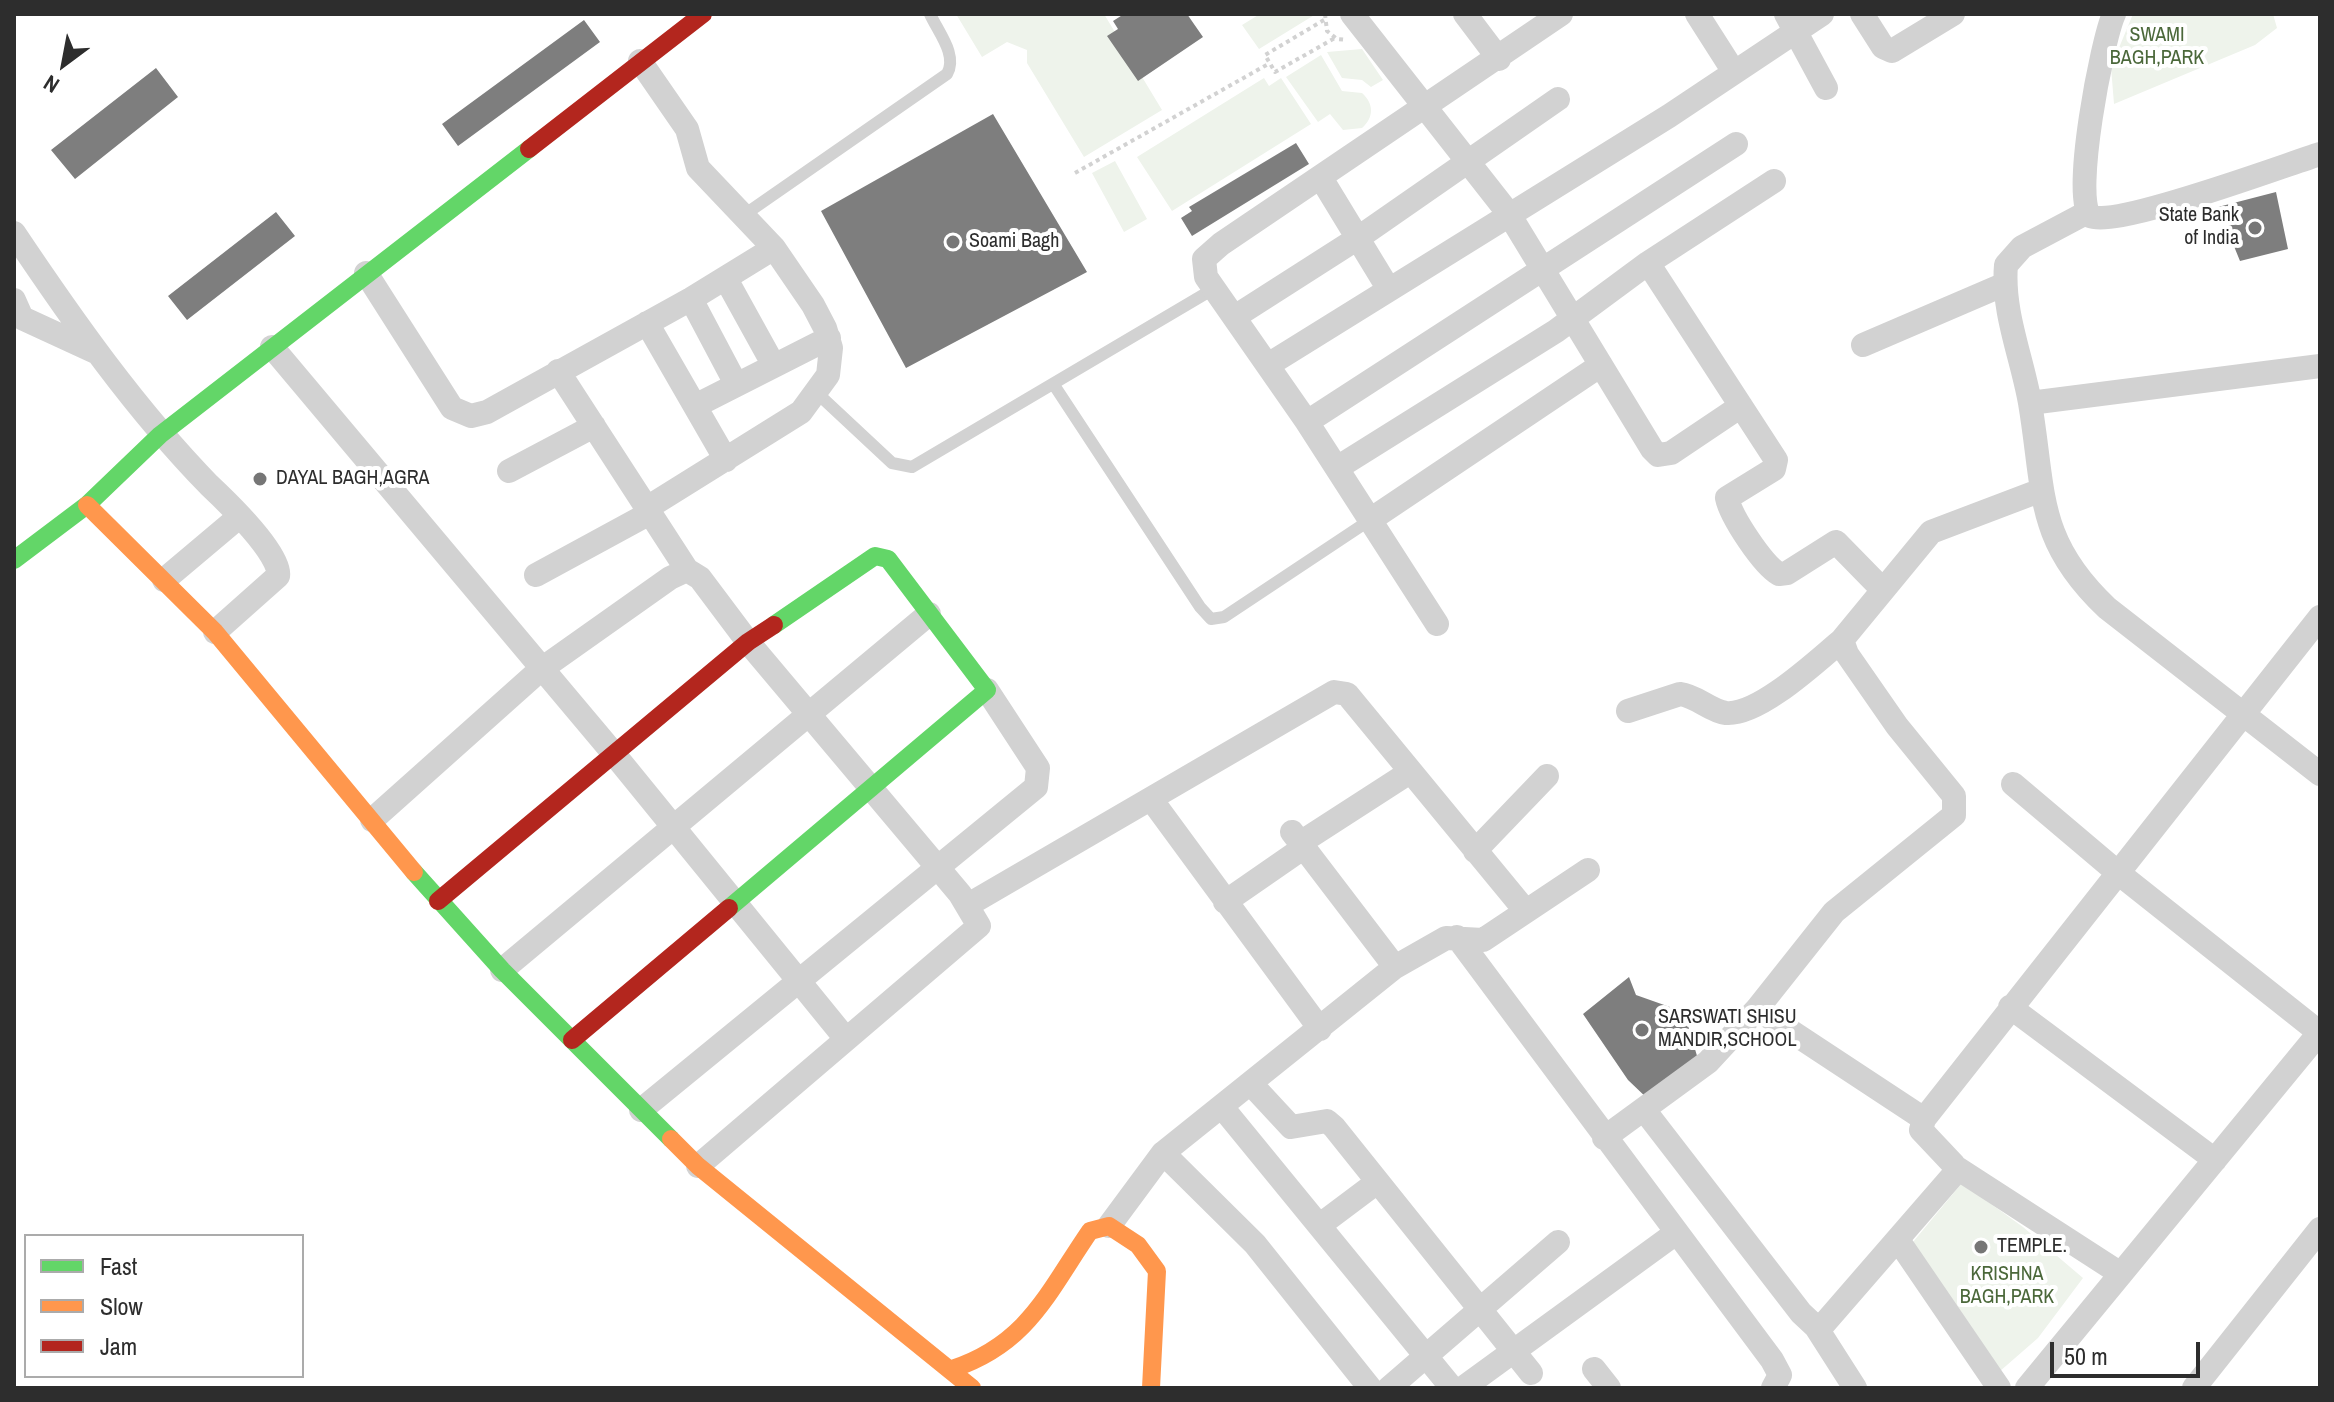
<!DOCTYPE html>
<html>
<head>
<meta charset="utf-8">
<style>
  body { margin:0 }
  #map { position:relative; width:2334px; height:1402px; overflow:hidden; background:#fff; font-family:"Archivo Narrow",sans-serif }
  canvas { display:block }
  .frame { position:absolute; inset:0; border:16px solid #2d2d2d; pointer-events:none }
  .legend { position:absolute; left:24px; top:1234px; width:280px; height:144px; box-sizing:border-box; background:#fff; border:2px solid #ababab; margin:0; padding:10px 14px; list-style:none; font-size:24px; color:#2d2d2d }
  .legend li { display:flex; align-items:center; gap:16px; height:40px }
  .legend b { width:40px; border:2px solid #ababab }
  .north { position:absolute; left:24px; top:24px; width:80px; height:80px; -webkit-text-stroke:6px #fff; paint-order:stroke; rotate:212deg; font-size:22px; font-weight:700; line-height:32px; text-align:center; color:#2d2d2d }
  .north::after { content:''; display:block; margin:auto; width:28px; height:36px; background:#2d2d2d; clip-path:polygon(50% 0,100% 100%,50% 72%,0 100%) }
  .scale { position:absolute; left:2050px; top:1342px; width:150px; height:36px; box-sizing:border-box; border:4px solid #2d2d2d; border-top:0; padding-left:10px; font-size:24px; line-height:28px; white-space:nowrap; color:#2d2d2d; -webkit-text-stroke:6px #fff; paint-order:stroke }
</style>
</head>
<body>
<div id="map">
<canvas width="2334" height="1402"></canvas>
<div class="frame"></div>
<ul class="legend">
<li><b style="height:10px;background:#63d668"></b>Fast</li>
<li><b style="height:10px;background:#ff974d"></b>Slow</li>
<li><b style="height:10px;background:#b3261e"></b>Jam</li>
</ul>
<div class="north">N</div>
<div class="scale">50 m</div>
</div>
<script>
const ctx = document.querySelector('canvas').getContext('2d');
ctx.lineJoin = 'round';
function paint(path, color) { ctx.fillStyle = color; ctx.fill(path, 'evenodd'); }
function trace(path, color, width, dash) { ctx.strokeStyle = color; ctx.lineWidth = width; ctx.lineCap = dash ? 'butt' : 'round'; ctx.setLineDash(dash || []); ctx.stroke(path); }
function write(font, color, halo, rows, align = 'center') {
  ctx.font = font + ' "Archivo Narrow",sans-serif'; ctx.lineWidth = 8; ctx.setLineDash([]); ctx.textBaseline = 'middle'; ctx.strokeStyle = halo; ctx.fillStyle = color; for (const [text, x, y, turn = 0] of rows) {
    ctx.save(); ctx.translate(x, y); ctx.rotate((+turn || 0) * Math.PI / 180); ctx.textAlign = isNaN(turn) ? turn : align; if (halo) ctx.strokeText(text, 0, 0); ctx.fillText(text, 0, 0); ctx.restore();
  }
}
const green = new Path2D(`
  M956 14H1104L1162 110 1084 157 1027 63V50L1007 42 982 57Z
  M1260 14H1316L1259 49 1242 25Z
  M2133 14H2273L2277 28 2255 45 2114 104 2111 67Z
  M1362 49 1383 80 1371 87 1362 80 1342 78 1327 52Z
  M1321 55 1342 91 1362 93C1374 104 1374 117 1362 128L1343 130 1330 114 1318 122 1286 77Z
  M1264 78 1269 86 1281 78 1311 124 1172 211 1137 157Z
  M1115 161 1147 219 1124 232 1092 173Z
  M1962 1183 2023 1227 2083 1278 2038 1338 1999 1372 1913 1242Z`);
const building = new Path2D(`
  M1124 14H1187L1203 37 1138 81 1107 36 1118 29 1113 21Z
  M584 20 600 42 458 146 442 124Z
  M156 68 178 97 75 179 51 150Z
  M993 114 1087 272 906 368 821 211Z
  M1296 143 1309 164 1192 236 1181 218 1192 211 1189 207Z
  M2276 192 2288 249 2240 261 2218 207Z
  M276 212 295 236 187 320 168 296Z
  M1629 977 1636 995 1684 1012 1700 1066 1650 1101 1628 1080 1583 1014Z`);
const path = new Path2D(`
  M1325 14 1327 31 1337 39 1347 40
  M1324 20 1265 55 1275 72 1335 38
  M1075 173 1270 63`);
const lane = new Path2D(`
  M744 215 947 74C958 55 938 32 930 14
  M1054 385 1200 607 1211 619 1224 617 1370 520
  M817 393 892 463 912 467 1215 288`);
const street = new Path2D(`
  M1352 14 1509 214 1652 449 1658 455 1671 453 1741 406
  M1465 14 1499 59
  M1697 14 1734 72
  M1786 14 1826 88
  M1862 14 1883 47 1892 51 1953 14
  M2114 14C2102 40 2072 198 2090 216 2117 228 2282 166 2320 154
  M640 61 687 129 698 168 774 248 813 305 825 328 831 348 828 375 801 412 647 508
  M1321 178 1388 288
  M2086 213 2022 247 2006 265C2002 312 2022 357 2030 403 2045 492 2035 540 2107 608L2320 774
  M14 233C73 321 135 409 209 485 225 500 283 556 278 576L215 632
  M1648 263 1776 460 1774 469 1727 498C1731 517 1763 565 1779 574L1787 573 1836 542 1883 590
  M366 273 452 408 471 416 487 412 691 299 774 248
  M726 279 773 364
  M691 299 736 384
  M14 300 22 318 98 353
  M1236 316 1358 238 1558 99
  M647 323 726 460
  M1863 345 2005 284
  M272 347 614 754 846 1039
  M1268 365 1669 116 1822 14
  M558 371 687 570
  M2030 403 2320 366
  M695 406 829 338
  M1307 422 1736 144
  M1337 468 1556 331 1648 263 1774 181
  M509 471 594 426
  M1370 520 1601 365
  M536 575 650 513
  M164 580 240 516
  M1437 624 1307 422 1206 277 1204 259 1221 244 1561 14
  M1628 711 1680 694C1697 696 1710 711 1726 713 1759 716 1818 660 1842 640
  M2013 784 2117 872 2320 1033
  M1151 799 1320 1029
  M372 820 540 670 670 578 687 570 700 578 748 642 960 894 979 926 698 1166
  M1292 832 1395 967
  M1300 843 1410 772
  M1475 851 1547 776
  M1225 902 1303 848
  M968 905 1334 692 1347 694 1524 909
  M1457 937 1772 1360 1780 1375 1773 1388
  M502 970 929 614
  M2010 1007 2215 1160
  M1757 1009 1924 1119
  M1252 1085 1291 1127 1327 1121 1334 1127 1531 1373
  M1222 1107 1452 1388
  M641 1110 1036 787 1038 768 987 690
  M1645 1111 1801 1313 1816 1327 1823 1325 1955 1173 1954 1165 1921 1130 1924 1119 2320 617
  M1604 1138 1708 1062 1757 1009 1834 912 1954 815V796L1897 726 1847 654 1842 640 1931 532 2039 491
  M1163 1153 1255 1244 1370 1388
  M1957 1168 2121 1274
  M1320 1225 1376 1183
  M1109 1226 1163 1153 1395 967 1446 938 1483 940 1588 870
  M1898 1240 1999 1388
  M1816 1327 1855 1388
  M1594 1369 1609 1388
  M1389 1388 1558 1242
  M1463 1388 1676 1233
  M2027 1388 2320 1032
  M2194 1388 2320 1229`);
const fast = new Path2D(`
  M14 560 87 505 160 435 529 149
  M414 872 502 970 671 1139
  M729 908 987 690 888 559 875 556 774 625`);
const slow = new Path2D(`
  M87 505 215 632 414 872
  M671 1139 698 1166 972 1388
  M952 1369C1028 1344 1048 1292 1090 1231L1109 1226 1138 1245 1157 1271 1151 1388`);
const jam = new Path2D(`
  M529 149 703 14
  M438 901 748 642 774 625
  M572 1040 729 908`);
const markers = [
  [2255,228,8,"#767676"],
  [953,242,8,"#767676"],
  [260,479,8,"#767676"],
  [1642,1030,8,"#767676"],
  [1981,1247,8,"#767676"]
];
const parkNames = [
  ["SWAMI",2157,36],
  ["BAGH,PARK",2157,59],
  ["KRISHNA",2007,1275],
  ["BAGH,PARK",2007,1298]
];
const poiNames = [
  ["State Bank",2239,216,"right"],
  ["of India",2239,239,"right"],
  ["Soami Bagh",969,242],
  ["DAYAL BAGH,AGRA",276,479],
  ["SARSWATI SHISU",1658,1018],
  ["MANDIR,SCHOOL",1658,1041],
  ["TEMPLE.",1997,1247]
];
paint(green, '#eef3eb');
paint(building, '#7e7e7e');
trace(path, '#d2d2d2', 4, [4, 4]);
trace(lane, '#d2d2d2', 12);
trace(street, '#d2d2d2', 24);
trace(fast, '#63d668', 18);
trace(slow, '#ff974d', 18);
trace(jam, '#b3261e', 18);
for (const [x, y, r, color] of markers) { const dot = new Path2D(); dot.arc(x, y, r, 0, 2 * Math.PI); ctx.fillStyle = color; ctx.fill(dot); trace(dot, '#fff', 3); }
write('20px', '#4b683a', '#fff', parkNames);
write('20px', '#2d2d2d', '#fff', poiNames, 'left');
</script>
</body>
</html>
